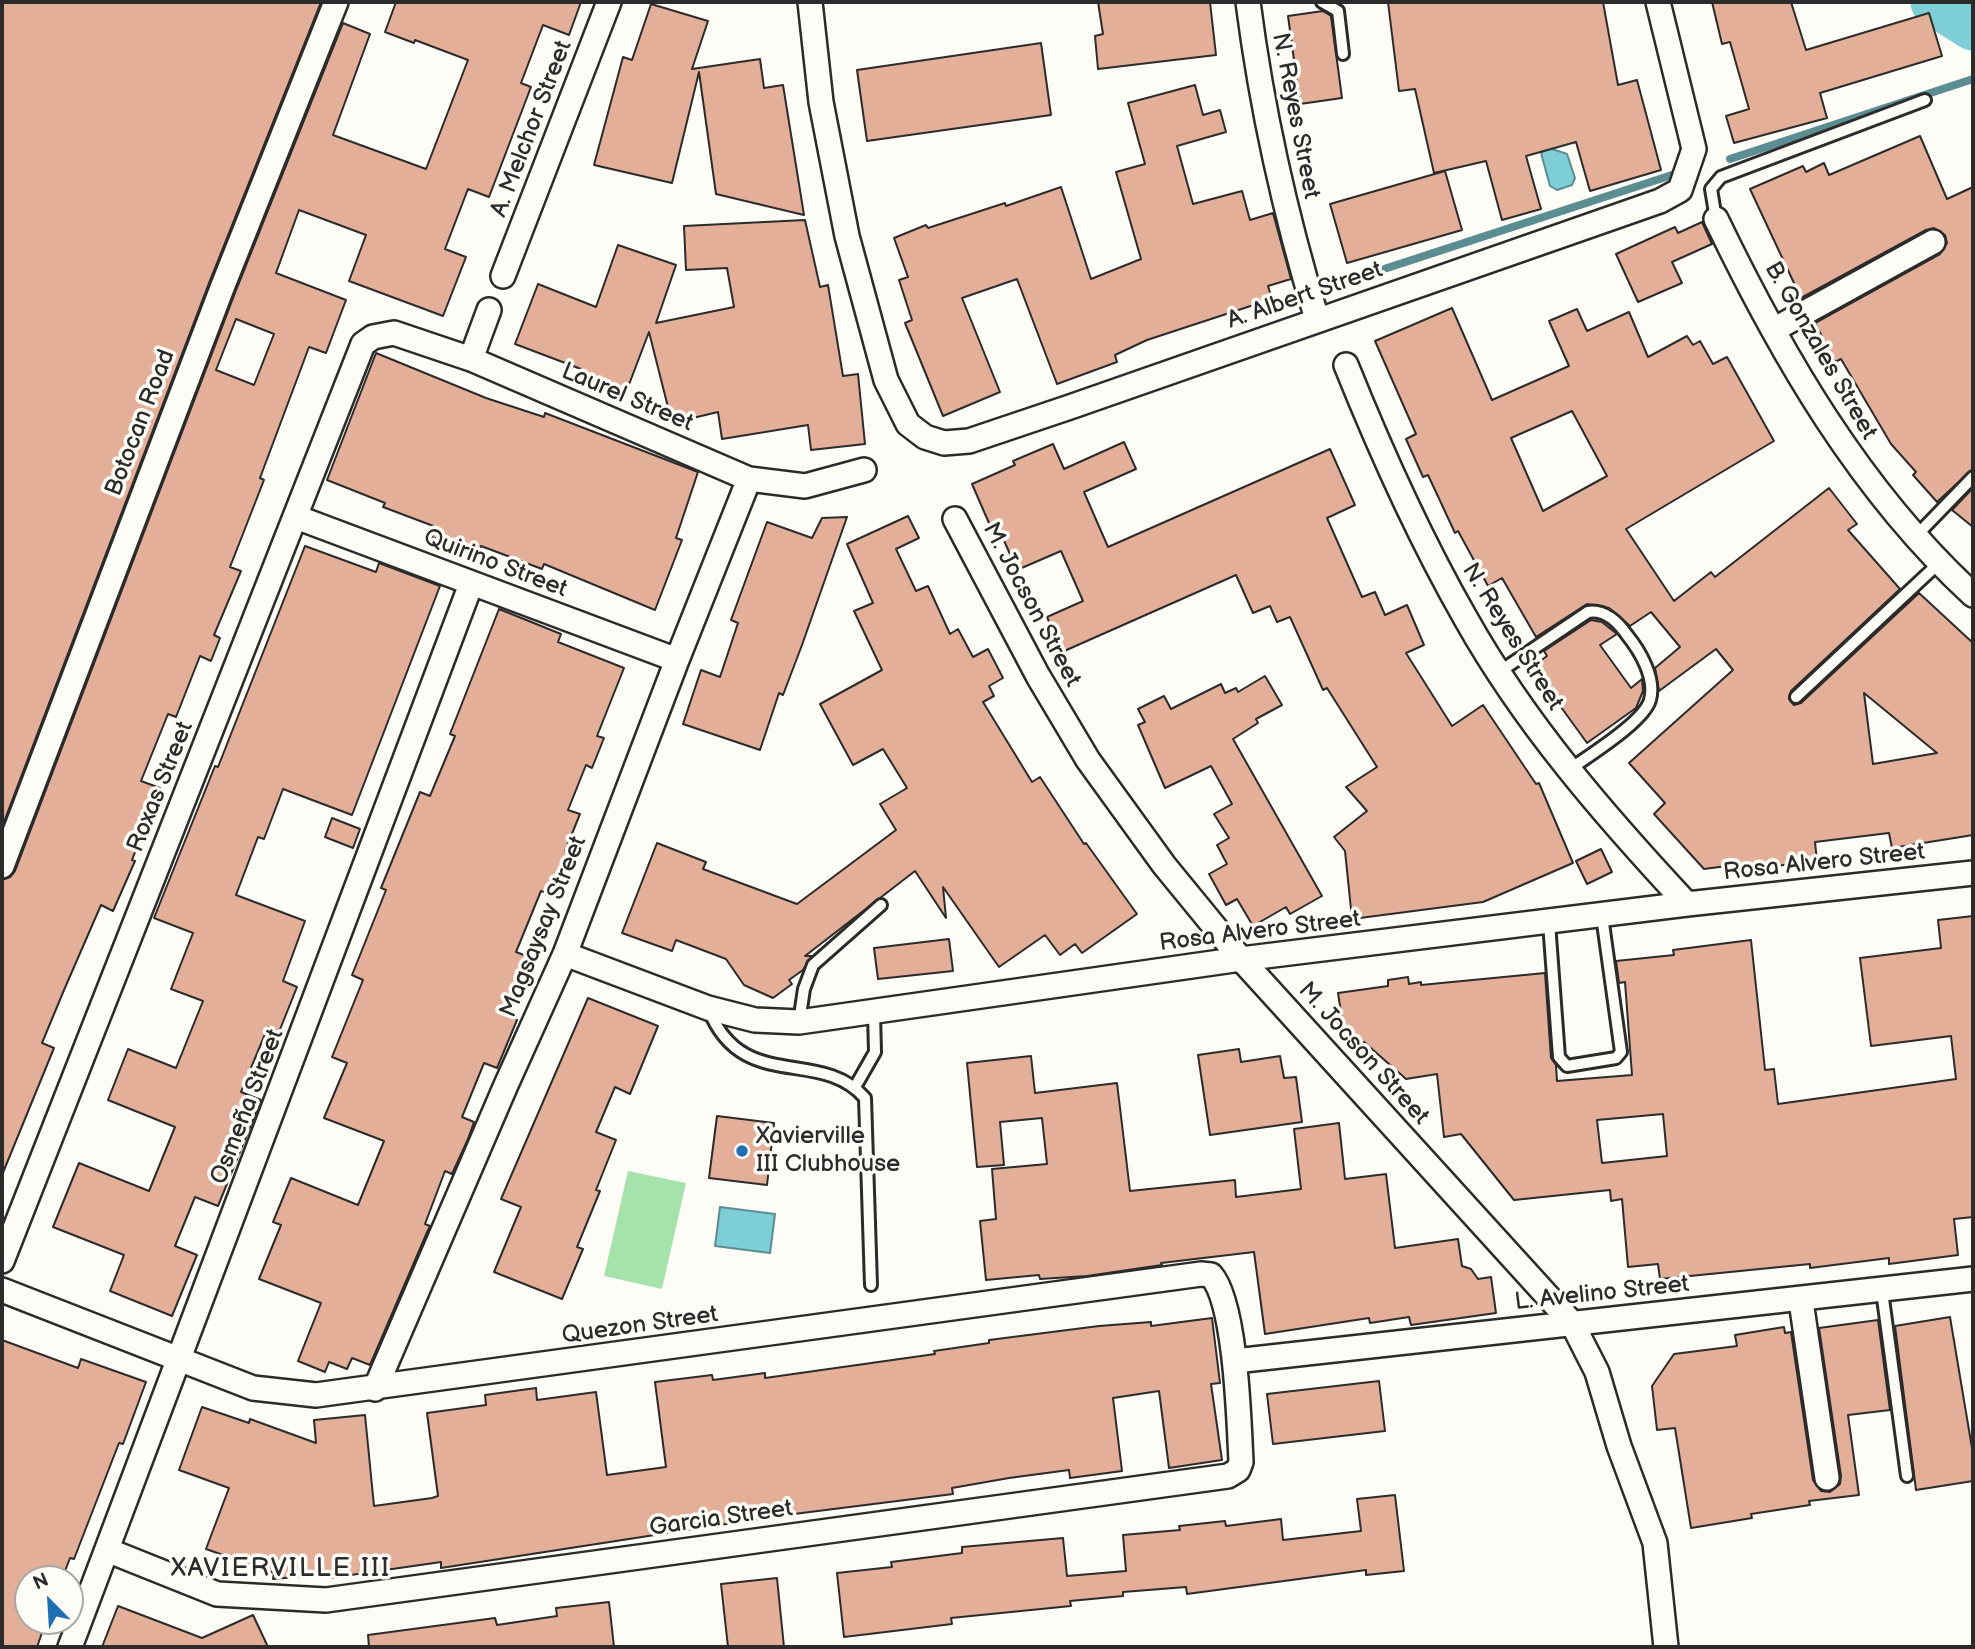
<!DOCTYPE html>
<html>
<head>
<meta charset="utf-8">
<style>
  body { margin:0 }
  #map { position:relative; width:1975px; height:1649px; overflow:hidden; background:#fdfcf7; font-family:"Balsamiq Sans",sans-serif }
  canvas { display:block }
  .frame { position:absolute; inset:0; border:4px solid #2b2b2b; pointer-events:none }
  .north { position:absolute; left:14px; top:1565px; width:70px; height:70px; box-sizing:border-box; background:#fdfcf7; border:2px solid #a9a8a5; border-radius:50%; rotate:336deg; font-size:19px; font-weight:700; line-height:28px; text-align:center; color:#2b2b2b }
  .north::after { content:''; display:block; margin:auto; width:24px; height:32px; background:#1f6fb2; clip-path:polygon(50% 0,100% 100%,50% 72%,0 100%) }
</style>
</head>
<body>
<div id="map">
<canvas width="1975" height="1649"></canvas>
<div class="frame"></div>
<div class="north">N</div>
</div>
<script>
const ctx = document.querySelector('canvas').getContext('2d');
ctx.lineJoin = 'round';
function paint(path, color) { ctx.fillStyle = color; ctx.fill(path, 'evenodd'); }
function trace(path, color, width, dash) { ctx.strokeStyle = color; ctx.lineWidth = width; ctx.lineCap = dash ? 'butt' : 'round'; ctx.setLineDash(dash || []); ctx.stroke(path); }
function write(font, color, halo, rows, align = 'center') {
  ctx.font = font + ' "Balsamiq Sans",sans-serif'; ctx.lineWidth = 7; ctx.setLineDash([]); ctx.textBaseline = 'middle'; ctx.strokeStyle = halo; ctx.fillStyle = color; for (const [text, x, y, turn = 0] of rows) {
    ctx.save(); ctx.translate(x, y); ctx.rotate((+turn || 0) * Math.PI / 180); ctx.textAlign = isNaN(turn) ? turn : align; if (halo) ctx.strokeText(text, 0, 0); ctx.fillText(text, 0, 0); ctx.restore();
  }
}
const green = new Path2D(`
  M628 1171 686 1183 662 1289 604 1276Z`);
const water = new Path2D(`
  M1549 148 1567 154 1575 178 1572 185 1557 190 1550 186 1541 153Z
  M720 1207 775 1214 770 1253 715 1246Z`);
const stream = new Path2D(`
  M1730 159 1973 79
  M1329 287 1675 174`);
const river = new Path2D(`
  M1935 2 1973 26`);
const building = new Path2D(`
  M2 2H321L209 283 2 827Z
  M396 2H581L569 35 543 25 521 83 531 87 489 197 468 189 445 249 466 257 443 316 349 281 366 235 299 210 276 273 346 300 326 353 309 347 260 478 264 480 230 567 241 571 214 635 220 638 211 661 200 656 176 717 168 714 141 781 160 788 132 860 135 861 113 911 101 905 64 990 42 1043 54 1048 2 1175V880L10 877 15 871 235 293 343 23 370 34 333 135 426 169 468 60 415 40 414 43 385 32ZM236 319 274 334 254 385 216 370Z
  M1098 2H1210L1216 55 1098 69 1095 36 1103 34Z
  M1388 2H1603L1618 85 1637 80 1661 170 1590 191 1576 142 1526 156 1541 209 1502 220 1486 161 1434 173 1415 89 1399 91Z
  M1712 2H1791L1806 50 1929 13 1942 56 1820 93 1827 118 1734 143 1726 116 1749 109 1730 42 1722 44Z
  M651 4 708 21 692 69 760 59 764 88 783 85 804 215 716 194 699 72 672 183 594 165 623 57 632 60Z
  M1323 11 1331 16 1342 98 1300 104 1288 16Z
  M1041 43 1051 115 867 141 857 70Z
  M1195 85 1203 115 1220 110 1226 132 1177 146 1193 204 1242 191 1250 220 1273 213 1291 279 1268 286 1272 299 1147 340 1115 355 1117 362 1057 384 1017 279 962 298 1000 392 943 416 905 323 912 320 899 280 908 277 894 238 926 225 928 228 1005 203 1006 206 1061 187 1091 279 1141 259 1116 172 1145 164 1128 103Z
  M1920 136 1947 199 1973 187V469L1937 502 1913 475 1916 472 1891 444 1841 359 1835 362 1815 323 1940 254 1947 243 1945 235 1934 228 1926 230 1801 298 1750 189 1803 166 1806 172 1824 163 1829 175Z
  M1445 171 1462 230 1347 263 1330 204Z
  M805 220 820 287 828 285 843 376 858 374 865 444 811 450 808 425 722 439 718 412 672 423 649 332 625 395 578 377 581 369 515 344 538 284 596 307 618 245 676 265 656 323 734 307 727 268 686 270 684 226Z
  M1702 222 1712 244 1672 262 1682 283 1638 302 1616 254 1675 227 1678 233Z
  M1452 308 1492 400 1569 366 1549 321 1577 309 1587 331 1629 312 1648 357 1687 336 1693 345 1700 341 1713 364 1727 357 1774 441 1626 529 1674 601 1711 572 1715 577 1829 488 1857 524 1848 530 1900 589 1791 691 1789 699 1794 705 1801 703 1919 593 1973 643V835L1892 848 1889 833 1815 842 1817 861 1751 869 1750 863 1704 869 1654 814 1665 803 1629 763 1733 670 1716 649 1659 691 1655 668 1680 647 1651 612 1630 626 1609 608 1587 604 1536 637 1502 578 1488 586 1458 531 1455 533 1428 475 1423 477 1406 439 1416 434 1375 341ZM1572 411 1607 476 1543 511 1511 438ZM1864 693 1937 753 1873 764Z
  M376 353 486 398 544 417 545 413 698 472 676 538 682 540 655 610 544 564 542 569 481 546 478 554 432 537 436 527 383 507 385 503 327 480Z
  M1124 442 1136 469 1084 492 1108 547 1330 449 1355 505 1327 518 1362 597 1375 592 1385 615 1407 605 1424 645 1406 653 1452 726 1483 705 1536 784 1539 783 1573 863 1483 902 1352 919 1345 851 1334 837 1367 811 1346 787 1377 767 1327 688 1323 690 1290 617 1277 622 1270 606 1253 613 1236 575 1062 652 1047 617 1083 601 1061 551 1017 570 998 527 992 530 972 484 1015 465 1013 461 1053 444 1064 469Z
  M1973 488V527L1952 510Z
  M908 516 919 538 896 549 916 591 928 586 950 634 958 629 973 657 988 649 1003 678 989 686 994 696 983 702 1032 782 1040 777 1084 844 1086 843 1137 914 1082 953 1075 944 1060 955 1045 935 999 967 943 887 946 918 915 871 805 956H812L803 970 789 980 792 984 773 998 744 985 726 959 676 940 672 951 622 933 657 843 706 862 703 869 797 904 896 830 880 804 907 788 883 749 853 765 820 704 882 670 854 611 873 603 847 544Z
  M847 517 802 645 783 695 779 693 760 750 683 724 701 670 720 677 738 623 731 620 767 522 812 538 822 518Z
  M305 546 376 572 379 563 440 586 352 815 283 789 264 839 258 837 236 895 305 921 283 981 297 987 279 1032 268 1027 241 1092 261 1100 218 1206 195 1197 175 1246 197 1255 172 1316 110 1291 124 1255 53 1227 79 1163 149 1191 175 1127 108 1100 128 1049 176 1068 203 1001 171 989 193 933 154 918 215 766 218 767Z
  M499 609 561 634 558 642 624 668 597 736 604 738 592 768 586 765 568 810 580 814 565 851 568 852 551 894 541 891 516 952 532 958 508 1016 517 1020 497 1068 484 1063 462 1117 474 1122 468 1139 452 1174 445 1171 425 1224 430 1226 428 1230 370 1365 352 1358 347 1369 329 1362 325 1372 298 1361 321 1303 259 1279 281 1225 273 1222 291 1178 358 1205 384 1141 324 1118 347 1063 332 1057 363 980 352 975 386 890 381 888 420 792 430 796 455 736 450 734Z
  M1591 620 1602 622 1617 634 1600 645 1631 688 1642 679 1643 691 1636 708 1587 743 1532 667 1547 656 1544 651Z
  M1265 676 1282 705 1256 719 1258 723 1233 739 1322 896 1290 914 1286 907 1253 926 1237 899 1226 905 1209 874 1227 864 1217 845 1229 838 1214 814 1232 804 1211 766 1165 788 1138 725 1145 722 1138 709 1164 696 1171 709 1221 684 1225 693 1236 688 1238 692Z
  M332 818 360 829 353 848 325 837Z
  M1601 849 1612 872 1587 884 1576 861Z
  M1973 916V1217L1954 1219 1958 1255 1889 1264V1258L1810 1268V1264L1660 1279 1658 1264 1628 1267 1622 1199 1611 1201 1610 1190 1514 1200 1461 1134 1444 1137 1437 1074 1406 1079 1364 1042 1346 1045 1338 993 1388 986V980L1408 977 1409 984 1421 982V985L1545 973 1551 1058 1556 1065 1557 1081 1632 1075 1625 982 1619 983 1616 961 1674 955 1673 950 1751 940 1765 1070 1774 1069 1778 1104 1956 1079 1951 1036 1871 1046 1860 958 1941 948 1938 920ZM1663 1114 1667 1156 1602 1163 1597 1120Z
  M949 939 953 971 878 979 874 948Z
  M588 998 658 1026 630 1094 615 1087 596 1132 616 1140 596 1190 600 1191 577 1247 583 1249 562 1299 494 1272 521 1207 501 1199Z
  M1239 1049 1241 1062 1280 1056 1284 1078 1296 1077 1302 1122 1210 1135 1198 1055Z
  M1031 1056 1035 1093 1117 1083 1130 1191 1235 1180 1236 1197 1301 1189 1294 1129 1339 1123 1345 1179 1386 1174 1395 1248 1458 1239 1462 1266 1471 1269 1478 1279 1491 1277 1496 1313 1411 1325 1409 1317 1370 1323 1369 1318 1265 1334 1254 1252 1161 1263 1162 1265 1087 1276 1040 1279 1039 1275 986 1280 980 1221 996 1219 992 1169 1047 1164 1042 1118 1000 1122 1004 1165 977 1167 967 1063Z
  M717 1116 774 1123 767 1185 709 1178Z
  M1950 1317 1973 1454V1481L1916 1490 1895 1326Z
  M1212 1318 1220 1383 1211 1384 1222 1460 1169 1468 1159 1391 1113 1398 1122 1471 1070 1478 1069 1470 1009 1478 952 1488 953 1494 778 1516 441 1568V1562L330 1578 329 1574 273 1579 274 1573 206 1549 229 1488 179 1470 202 1407 249 1423 250 1419 316 1443 314 1420 365 1415 374 1506 432 1498 438 1496 427 1413 486 1405 485 1395 536 1388 537 1400 596 1392 607 1475 666 1467 655 1382 712 1375 713 1380 765 1373V1378L935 1354 934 1351 989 1343V1340L1099 1326 1151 1322V1326Z
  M1878 1320 1890 1410 1848 1415 1859 1495 1809 1501 1810 1505 1751 1514 1752 1518 1691 1528 1675 1428 1657 1430 1652 1386 1674 1354 1737 1346 1735 1335 1784 1327 1785 1333 1791 1332 1813 1480 1821 1491 1830 1492 1840 1484 1841 1476 1819 1328Z
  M2 1340 78 1368 81 1359 146 1382 123 1444 119 1443 74 1559 70 1558 62 1579H28V1621H46L37 1647H2Z
  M1379 1381 1385 1431 1273 1444 1267 1394Z
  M1395 1495 1404 1571 1366 1575V1570L1187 1594 1186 1587 1123 1592V1596L1070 1601 1071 1606 951 1618 952 1624 844 1637 837 1573 892 1567 891 1562 962 1553V1547L1063 1538 1067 1576 1126 1571 1123 1535 1180 1530 1179 1526 1225 1521 1226 1526 1281 1519 1283 1540 1361 1531 1357 1499Z
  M777 1578 784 1647H728L721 1584Z
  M609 1602 614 1647H369L368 1635 495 1618 497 1625 557 1616 556 1608Z
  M118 1606 202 1638 253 1615 268 1647H102Z`);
const service = new Path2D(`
  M1322 2 1338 11 1343 54
  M1716 219 1711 189 1721 177 1925 100
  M1915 537 1973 477
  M1499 672 1588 612C1604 609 1618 622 1627 635 1640 651 1656 678 1650 700 1644 722 1588 756 1569 770
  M1796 697 1939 563
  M1549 923 1559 1057 1567 1066 1616 1058 1621 1052 1602 916
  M708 1008C742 1095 820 1046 865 1098L871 1285
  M799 1022 804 989 813 965 881 905
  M855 1087 875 1052 874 1013
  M1882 1291 1907 1476`);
const minor = new Path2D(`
  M810 2 821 102 847 236 886 380 908 424 925 437 944 443 969 441 1070 407 1660 201 1680 190 1694 149 1658 2
  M1248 2C1262 111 1285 214 1317 319
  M1716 219C1782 356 1860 491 1973 595
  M503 276 609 2
  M1775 329 1933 242
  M471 359 489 310
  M1346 365C1381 452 1419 537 1466 619 1525 724 1605 816 1687 904
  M296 517 677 660
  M955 519 1038 676 1088 760 1164 865 1241 959 1572 1323 1597 1372 1619 1446 1655 1543 1666 1647
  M2 866 222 288 336 2
  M565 954 708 1008 755 1020 799 1022 1241 959 1687 904 1973 873
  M2 1261 363 344 373 337 394 333 471 359 749 479 805 486 864 470
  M2 1290 253 1388 316 1395 1201 1274 1211 1275C1236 1303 1239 1422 1241 1462L1238 1470 1228 1476 326 1600 217 1594 107 1550
  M1801 1301 1827 1478
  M1235 1361 1973 1279
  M375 1389 506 1085 565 954 677 660 749 479
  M70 1647 471 584`);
const markers = [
  [742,1151,7,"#1f6fb2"]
];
const streetNames = [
  ["N. Reyes Street",1295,116,79],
  ["A. Melchor Street",532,129,-69],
  ["A. Albert Street",1305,296,-19],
  ["B. Gonzales Street",1820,351,60],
  ["Laurel Street",627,398,23],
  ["Botocan Road",141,423,-69],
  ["Quirino Street",495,564,21],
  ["M. Jocson Street",1031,605,62],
  ["N. Reyes Street",1512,637,58],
  ["Roxas Street",161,787,-68],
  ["Rosa Alvero Street",1824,863,-6],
  ["Magsaysay Street",544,927,-68],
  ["Rosa Alvero Street",1260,932,-7],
  ["M. Jocson Street",1363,1054,48],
  ["Osmeña Street",248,1107,-69],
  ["L. Avelino Street",1602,1294,-6],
  ["Quezon Street",640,1326,-8],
  ["Garcia Street",721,1519,-8]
];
const poiNames = [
  ["Xavierville",756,1137],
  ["III Clubhouse",756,1165]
];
const neighbourhoodNames = [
  ["XAVIERVILLE III",281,1569]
];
paint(green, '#a6e3aa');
paint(water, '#7dced6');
trace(water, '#5c8d92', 2);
trace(stream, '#5c8d92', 8);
trace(river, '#7dced6', 49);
paint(building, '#e4af98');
trace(building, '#2b2b2b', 2);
trace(service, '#2b2b2b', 16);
trace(minor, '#2b2b2b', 28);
trace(service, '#fdfcf7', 10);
trace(minor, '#fdfcf7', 23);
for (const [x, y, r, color] of markers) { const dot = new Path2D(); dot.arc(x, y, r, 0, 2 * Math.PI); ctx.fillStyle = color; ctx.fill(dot); trace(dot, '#fdfcf7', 2.5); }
write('24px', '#2b2b2b', '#fdfcf7', streetNames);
write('24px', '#2b2b2b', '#fdfcf7', poiNames, 'left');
ctx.letterSpacing = '2px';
write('26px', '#2b2b2b', '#fdfcf7', neighbourhoodNames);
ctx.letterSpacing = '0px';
</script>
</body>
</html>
